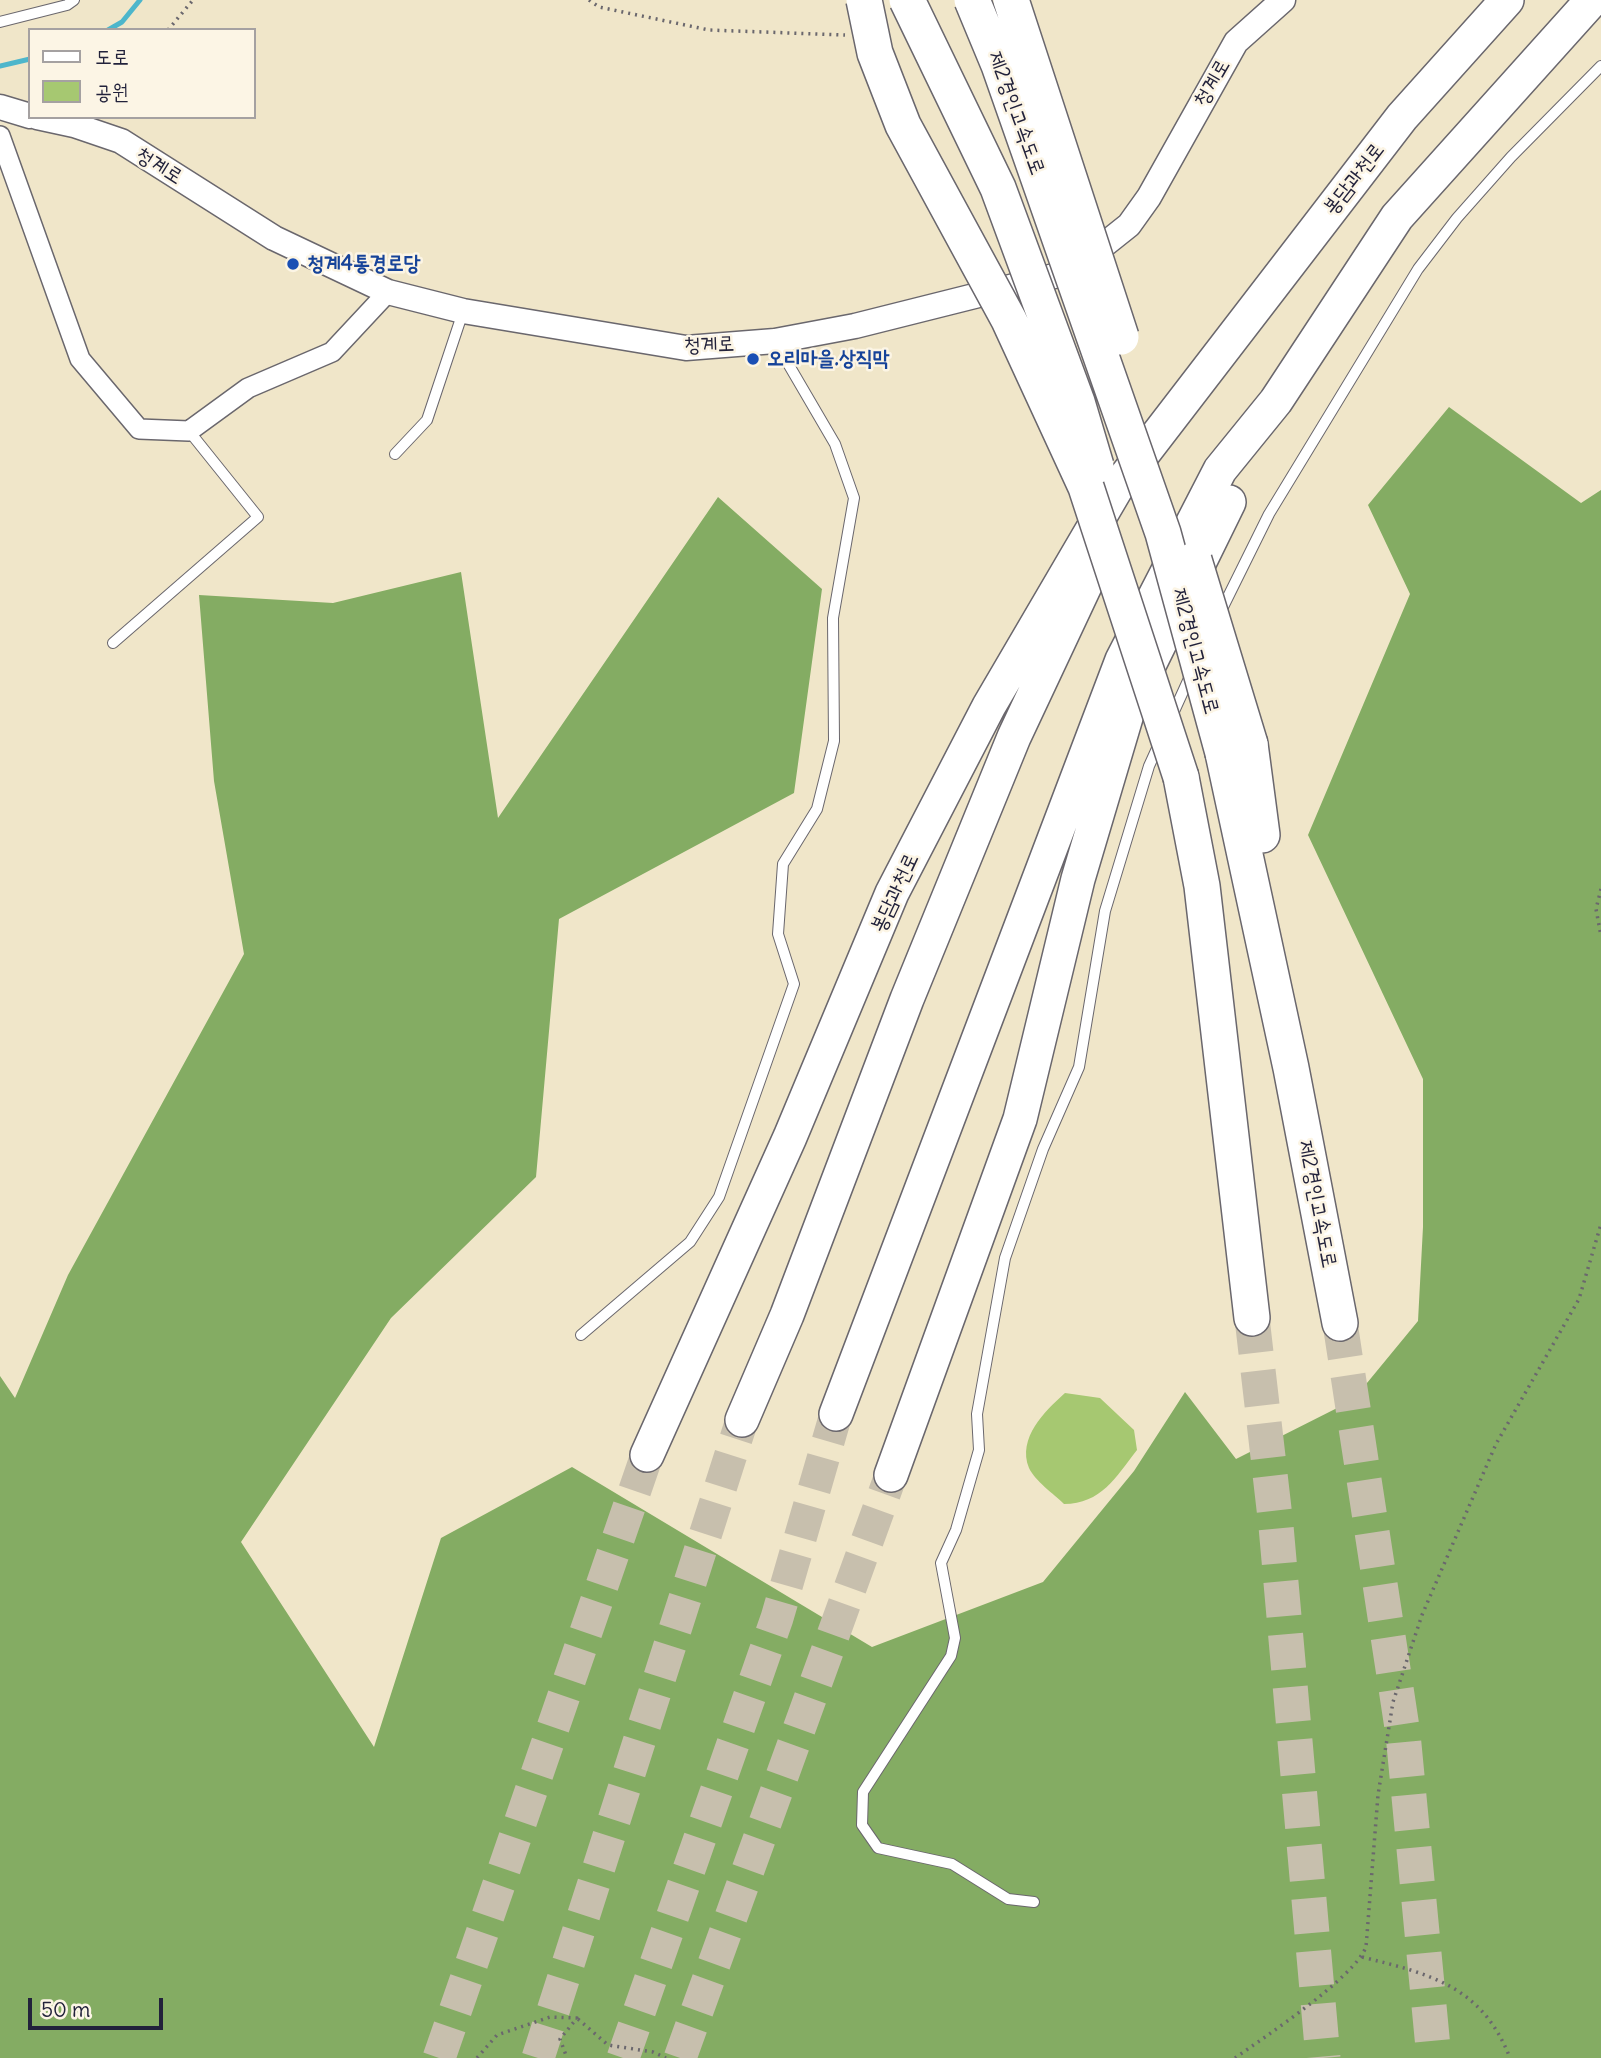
<!DOCTYPE html>
<html>
<head>
<meta charset="utf-8">
<style>
  body { margin:0 }
  #map { position:relative; width:1601px; height:2058px; overflow:hidden; background:#f0e6c9; font-family:Delius,"Poor Story",sans-serif }
  canvas { display:block }
  .legend { position:absolute; left:28px; top:28px; width:228px; height:91px; box-sizing:border-box; background:#fcf5e5; border:2px solid #a5a1a1; margin:0; padding:9px 12px; list-style:none; font-size:21px; color:#22223b }
  .legend li { display:flex; align-items:center; gap:14px; height:35px }
  .legend b { width:35px; border:2px solid #a5a1a1 }
  .scale { position:absolute; left:28px; top:1998px; width:135px; height:32px; box-sizing:border-box; border:4px solid #22223b; border-top:0; padding-left:9px; font-size:21px; line-height:24px; white-space:nowrap; color:#22223b; -webkit-text-stroke:5px #fcf5e5; paint-order:stroke }
</style>
</head>
<body>
<div id="map">
<canvas width="1601" height="2058"></canvas>
<ul class="legend">
<li><b style="height:9px;background:#fff"></b>도로</li>
<li><b style="height:19px;background:#a6c871"></b>공원</li>
</ul>
<div class="scale">50 m</div>
</div>
<script>
const ctx = document.querySelector('canvas').getContext('2d');
ctx.lineJoin = 'round';
function paint(path, color) { ctx.fillStyle = color; ctx.fill(path, 'evenodd'); }
function trace(path, color, width, dash) { ctx.strokeStyle = color; ctx.lineWidth = width; ctx.lineCap = dash ? 'butt' : 'round'; ctx.setLineDash(dash || []); ctx.stroke(path); }
function write(font, color, halo, rows, align = 'center') {
  ctx.font = font + ' Delius,"Poor Story",sans-serif'; ctx.lineWidth = 5; ctx.setLineDash([]); ctx.textBaseline = 'middle'; ctx.strokeStyle = halo; ctx.fillStyle = color; for (const [text, x, y, turn = 0] of rows) {
    ctx.save(); ctx.translate(x, y); ctx.rotate((+turn || 0) * Math.PI / 180); ctx.textAlign = isNaN(turn) ? turn : align; if (halo) ctx.strokeText(text, 0, 0); ctx.fillText(text, 0, 0); ctx.restore();
  }
}
const green = new Path2D(`
  M1065 1393 1100 1398 1134 1430 1137 1450C1116 1477 1101 1504 1064 1504 1054 1494 1035 1481 1029 1468 1017 1438 1045 1411 1065 1393Z`);
const forest = new Path2D(`
  M1449 407 1581 503 1601 490V2058H0V1376L15 1398 68 1275 244 954 214 781 199 595 333 603 461 572 498 818 718 497 822 589 794 793 559 919 536 1177 391 1318 241 1542 374 1747 441 1538 572 1467 872 1647 1043 1582 1134 1471 1185 1392 1236 1459 1353 1400 1418 1321 1423 1227V1079L1308 835 1410 594 1368 505Z`);
const stream = new Path2D(`
  M108 30 122 22 140 0
  M0 66 30 59`);
const trunkTunnel = new Path2D(`
  M439 2058 647 1455
  M538 2058 742 1420
  M623 2058 777 1618 836 1414
  M680 2058 891 1475`);
const motorwayTunnel = new Path2D(`
  M1252 1318 1276 1526 1323 2058
  M1340 1323 1403 1734 1434 2058`);
const path = new Path2D(`
  M589 0 599 7 709 30 845 35
  M168 30 193 0
  M1601 889 1596 909 1601 936
  M1362 1957C1430 1974 1482 1986 1510 2058
  M578 2019 608 2045 653 2052 666 2058
  M477 2058 497 2035 550 2017 577 2018 560 2039 567 2058
  M1235 2058C1266 2036 1354 1978 1366 1947L1378 1795 1393 1702 1422 1615 1496 1444 1579 1299 1601 1224`);
const service = new Path2D(`
  M0 22 67 5 74 0
  M395 454 427 420 463 312
  M1220 613 1269 514 1418 269 1457 218 1511 157 1601 66
  M113 643 258 517 189 431
  M1171 718 1191 674
  M581 1335 690 1242 719 1197 794 984 778 934 783 864 817 809 834 741 833 618 854 498 835 444 776 343
  M1034 1902 1008 1899 952 1864 878 1848 862 1825 863 1792 951 1656 955 1638 941 1563 956 1530 979 1450 977 1414 1005 1258 1043 1149 1079 1067 1105 911 1149 766 1159 744`);
const minor = new Path2D(`
  M0 136 80 359 139 429 189 431 248 388 332 352 388 292`);
const tertiary = new Path2D(`
  M0 107 30 116
  M37 117 74 125 121 141 274 238 388 292 463 311 686 348 775 341 855 326 1070 272 1129 225 1149 197 1236 42 1283 0`);
const trunk = new Path2D(`
  M836 1414 1122 660 1220 470 1276 401 1397 217 1592 0
  M742 1420 787 1315 907 999 1014 737 1099 556
  M647 1455 790 1137 892 893 989 706 1116 489 1402 117 1507 0
  M891 1475 1020 1119 1078 879 1130 704 1229 502`);
const motorway = new Path2D(`
  M1250 744 1262 835
  M1223 753 1291 1068 1340 1323
  M1181 777 1202 886 1252 1318`);
const motorwayBridge = new Path2D(`
  M864 0 875 53 903 125 1009 320 1086 487 1181 777
  M907 0 998 188 1077 402 1096 466
  M972 0 999 65 1163 533 1223 753
  M1011 0 1121 337
  M1194 560 1250 744`);
const markers = [
  [293,264,7,"#1a4fb4"],
  [753,359,7,"#1a4fb4"]
];
const streetNames = [
  ["청계로",1212,83,-60],
  ["제2경인고속도로",1016,113,70],
  ["청계로",159,166,32],
  ["봉담과천로",1354,179,-52],
  ["청계로",709,345,-2],
  ["제2경인고속도로",1195,651,75],
  ["봉담과천로",895,893,-65],
  ["제2경인고속도로",1317,1204,79]
];
const transitNames = [
  ["청계4통경로당",307,264],
  ["오리마을.상직막",767,359]
];
paint(green, '#a6c871');
paint(forest, '#84ac63');
trace(stream, '#4db6cb', 5);
trace(trunkTunnel, '#c7bfad', 33, [33, 17]);
trace(motorwayTunnel, '#c7bfad', 35, [35, 18]);
trace(service, '#6a676d', 12);
trace(minor, '#6a676d', 22);
trace(tertiary, '#6a676d', 27);
trace(trunk, '#6a676d', 36);
trace(motorway, '#6a676d', 38);
trace(path, '#6a676d', 3.5, [2, 5]);
trace(service, '#fff', 10);
trace(minor, '#fff', 19);
trace(tertiary, '#fff', 24);
trace(trunk, '#fff', 33);
trace(motorway, '#fff', 35);
trace(motorwayBridge, '#6a676d', 38, []);
trace(motorwayBridge, '#fff', 35);
for (const [x, y, r, color] of markers) { const dot = new Path2D(); dot.arc(x, y, r, 0, 2 * Math.PI); ctx.fillStyle = color; ctx.fill(dot); trace(dot, '#fcf5e5', 2.5); }
write('21px', '#22223b', '#fcf5e5', streetNames);
write('bold 21px', '#164399', '#fcf5e5', transitNames, 'left');
</script>
</body>
</html>
